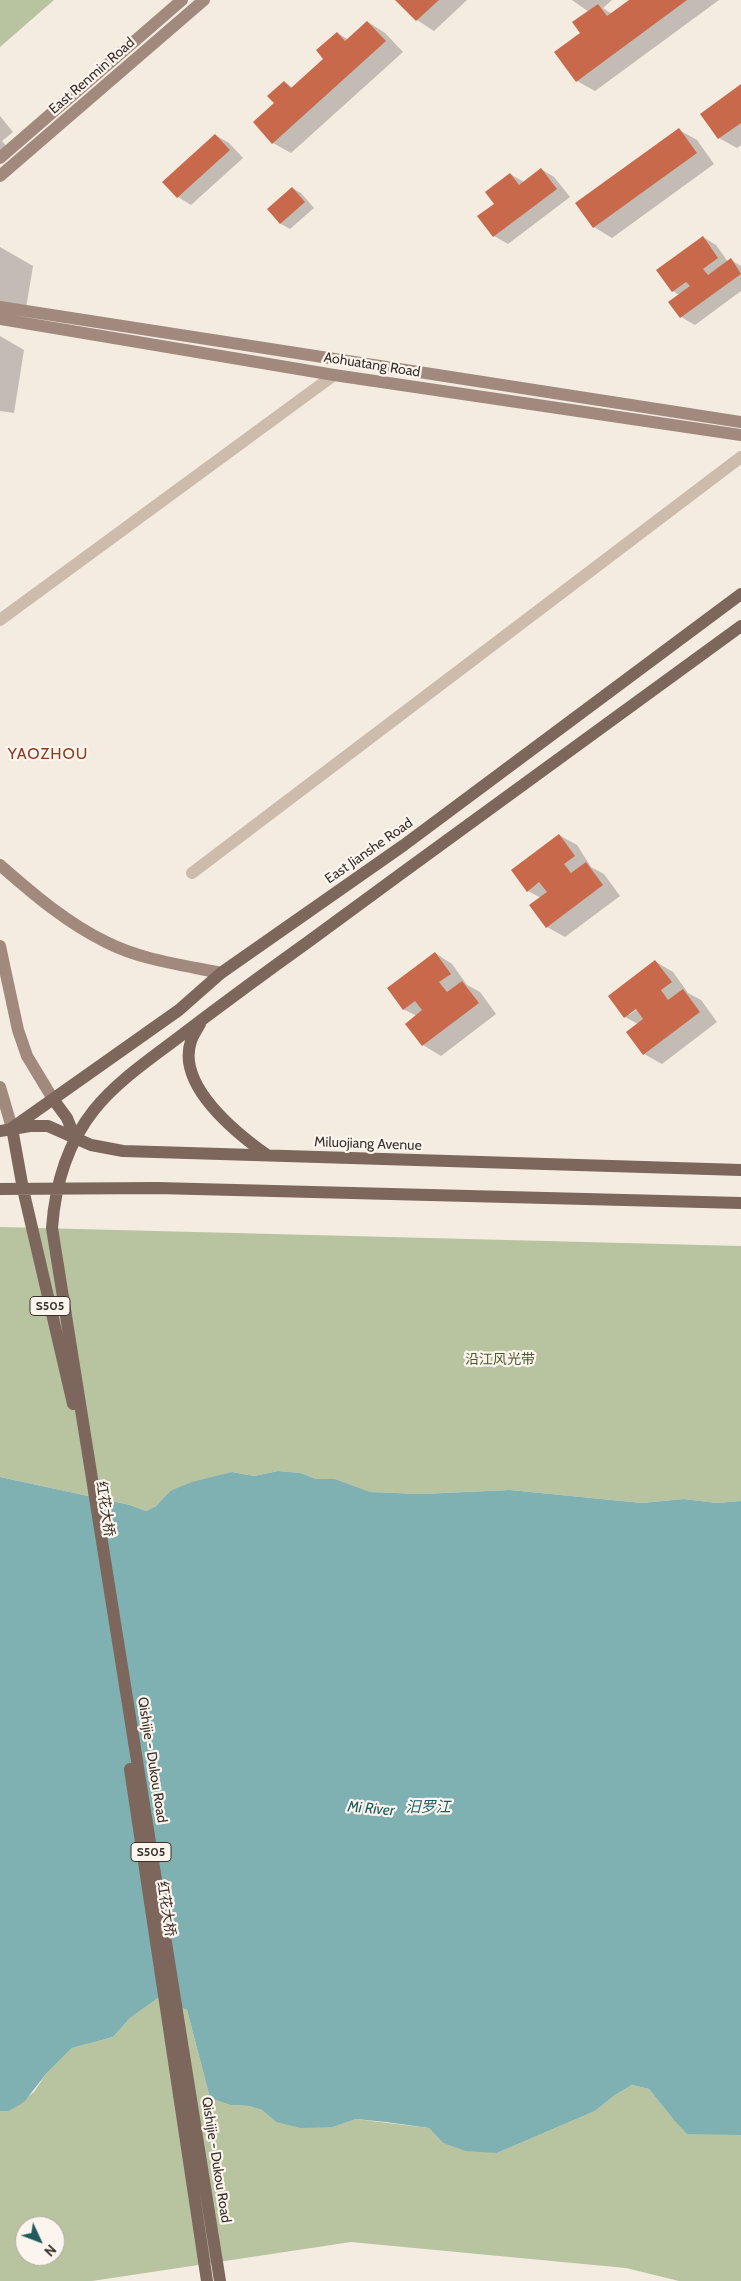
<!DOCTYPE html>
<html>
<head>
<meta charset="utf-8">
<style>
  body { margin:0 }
  #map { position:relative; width:741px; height:2281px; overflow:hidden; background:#f4ebe1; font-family:Cabin,sans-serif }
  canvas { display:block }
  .north { position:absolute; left:15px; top:2216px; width:50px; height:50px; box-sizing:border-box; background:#fbf5ee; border:1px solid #aea6a0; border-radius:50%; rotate:133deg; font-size:14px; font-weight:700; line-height:20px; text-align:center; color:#3b302b }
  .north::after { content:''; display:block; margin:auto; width:18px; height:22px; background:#1f5a5e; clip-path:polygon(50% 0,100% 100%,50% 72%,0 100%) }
</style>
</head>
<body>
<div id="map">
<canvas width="741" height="2281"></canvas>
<div class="north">N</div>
</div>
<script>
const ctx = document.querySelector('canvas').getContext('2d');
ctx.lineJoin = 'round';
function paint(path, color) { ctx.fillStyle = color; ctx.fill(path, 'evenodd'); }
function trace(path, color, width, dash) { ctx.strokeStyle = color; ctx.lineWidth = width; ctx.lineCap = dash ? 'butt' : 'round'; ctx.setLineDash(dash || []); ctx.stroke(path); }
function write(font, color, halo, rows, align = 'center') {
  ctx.font = font + ' Cabin,"Noto Sans SC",sans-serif'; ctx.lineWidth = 4.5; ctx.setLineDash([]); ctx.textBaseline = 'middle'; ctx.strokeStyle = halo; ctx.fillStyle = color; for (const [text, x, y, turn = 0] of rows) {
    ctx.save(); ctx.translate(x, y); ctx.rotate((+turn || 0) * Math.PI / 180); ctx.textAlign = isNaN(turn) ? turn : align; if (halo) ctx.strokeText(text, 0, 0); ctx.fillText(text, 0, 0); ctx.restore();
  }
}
const green = new Path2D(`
  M0 0H54L0 47Z
  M0 1227 741 1246V1501L717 1503 684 1499 642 1503 510 1490 421 1494 369 1492 335 1479H316L301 1473 278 1471 254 1476 232 1472 170 1491 156 1506 146 1511 130 1505 0 1477Z
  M158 1998 187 2010 210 2098 230 2105 249 2106 262 2110 276 2122 333 2127 356 2119 429 2128 443 2143 497 2153 595 2111 615 2095 632 2085 649 2089 673 2119 727 2133 741 2135V2281H679L626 2268 351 2242 92 2281H0V2111H9L34 2092 46 2074 72 2048 113 2037 130 2018ZM25 2226H55V2256H25Z`);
const water = new Path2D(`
  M278 1471 301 1473 316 1479H335L370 1492 421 1494 510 1490 642 1503 684 1499 717 1503 741 1501V2135L687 2134 673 2119 649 2089 632 2085 615 2095 595 2111 497 2153 466 2151 443 2143 429 2128 386 2122 356 2119 333 2127 301 2128 276 2122 262 2110 249 2106 230 2105 210 2098 187 2010 158 1998 130 2018 113 2037 72 2048 46 2074 24 2102 9 2111H0V1477L130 1505 146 1511 156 1506 170 1491 192 1482 232 1472 254 1476Z`);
const shadow = new Path2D(`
  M397 0H467L434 31 417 20Z
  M572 0H612L603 8 612 14 631 0H719L595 91 577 81 589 12Z
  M368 22 385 33 403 52 291 153 273 143 276 103 284 82 293 88 325 59 337 33 349 40Z
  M741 86V145L737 148 719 138Z
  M0 116 13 132 2 141 8 148 0 154Z
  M679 130 697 140 714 164 612 238 594 227 577 204Z
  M215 135 229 143 243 158 191 205 178 197 164 182Z
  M541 169 554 177 570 197 508 244 494 236 479 217 496 204 510 174 524 182Z
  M292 188 301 193 314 208 290 229 281 224 269 209Z
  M703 237 716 245 728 262 731 260 741 266V291L695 325 681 317 670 302 679 295 673 291Z
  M0 247 33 266 25 314 0 310Z
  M0 336 24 350 14 413 0 411Z
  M559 835 577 845 591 867 604 874 620 896 565 937 547 927 541 898 528 891Z
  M435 953 452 964 467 985 480 992 496 1014 441 1056 423 1045 417 1016 403 1009Z
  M656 962 673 972 688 993 701 1000 717 1022 662 1064 644 1054 638 1024 625 1017ZM642 1006 629 1015V1012Z`);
const building = new Path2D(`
  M395 0H439L416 21Z
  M629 0H687L576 82 554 52 580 33 572 22 598 4 607 16Z
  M367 21 386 41 272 144 253 122 274 103 267 96 284 81 291 88 323 59 316 50 337 32 345 41Z
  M741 84V123L718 139 700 114Z
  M679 128 697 153 593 228 575 203Z
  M215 134 230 150 177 198 162 182Z
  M541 168 557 189 493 237 477 216 494 204 485 192 510 173 519 185Z
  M292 187 305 202 280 224 267 209Z
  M703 236 718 258 703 269 708 275 731 258 741 274 680 318 668 302 690 286 686 282 672 292 656 270Z
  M559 834 575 856 564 864 571 873 586 862 603 885 546 928 529 905 547 892 539 882 527 892 511 870Z
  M435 952 451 974 439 982 447 992 462 981 479 1003 422 1046 405 1024 422 1010 415 1001 403 1010 387 988Z
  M655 960 672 982 661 990 668 1000 683 989 700 1012 643 1055 626 1032 643 1019 636 1009 624 1018 608 996Z`);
const street = new Path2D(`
  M0 620 334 375
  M192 873 741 457`);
const secondary = new Path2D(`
  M0 158 182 0
  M0 176 204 0
  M0 307 741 422
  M0 319 334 375 741 435
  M0 865C33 894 67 923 106 942 141 960 183 965 221 973
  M0 946 18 1030 27 1056 53 1099
  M0 1087 12 1128`);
const primary = new Path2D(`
  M200 1024C197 1029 193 1035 191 1041 176 1085 236 1133 267 1155
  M53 1099 67 1118 75 1138
  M12 1128 23 1189 73 1404
  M12 1128 179 1010 221 973 404 845 741 594
  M0 1131 30 1126H48L91 1145 123 1151 741 1170
  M0 1189 157 1188 741 1203
  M130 1769 207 2281
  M220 2281 52 1228C55 1186 67 1144 94 1110 118 1080 152 1058 183 1034 224 1003 266 972 308 942 452 836 597 731 741 626`);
const shields = [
  [50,1306,40],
  [151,1852,40]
];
const shieldNames = [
  ["S505",50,1306],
  ["S505",151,1852]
];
const streetNames = [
  ["East Renmin Road",92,76,-41],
  ["Aohuatang Road",372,365,9],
  ["East Jianshe Road",369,851,-35],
  ["Miluojiang Avenue",368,1144,2],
  ["红花大桥",105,1509,81],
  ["Qishijie - Dukou Road",152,1760,81],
  ["红花大桥",166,1909,81],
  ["Qishijie - Dukou Road",216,2160,81]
];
const parkNames = [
  ["沿江风光带",500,1360]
];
const waterNames = [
  ["汨罗江",428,1808],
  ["Mi River",371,1809,5]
];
const quarterNames = [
  ["YAOZHOU",48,754]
];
paint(green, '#b8c4a0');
paint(water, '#7fb0b2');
paint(shadow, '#0003');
paint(building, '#c8694b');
trace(street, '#cdbbac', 12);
trace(secondary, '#a18a7d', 12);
trace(primary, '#7d675c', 12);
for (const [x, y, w] of shields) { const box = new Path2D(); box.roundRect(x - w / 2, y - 9.5, w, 19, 4); ctx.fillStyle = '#fbf5ee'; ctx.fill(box); trace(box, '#3b302b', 1); }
write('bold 12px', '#3b302b', null, shieldNames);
write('14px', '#3b302b', '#fbf5ee', streetNames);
write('14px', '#4a5a2e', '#fbf5ee', parkNames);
write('italic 15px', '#1f5a5e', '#fbf5ee', waterNames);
ctx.letterSpacing = '1px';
write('16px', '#8c3b22', '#fbf5ee', quarterNames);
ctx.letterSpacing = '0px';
</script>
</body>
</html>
